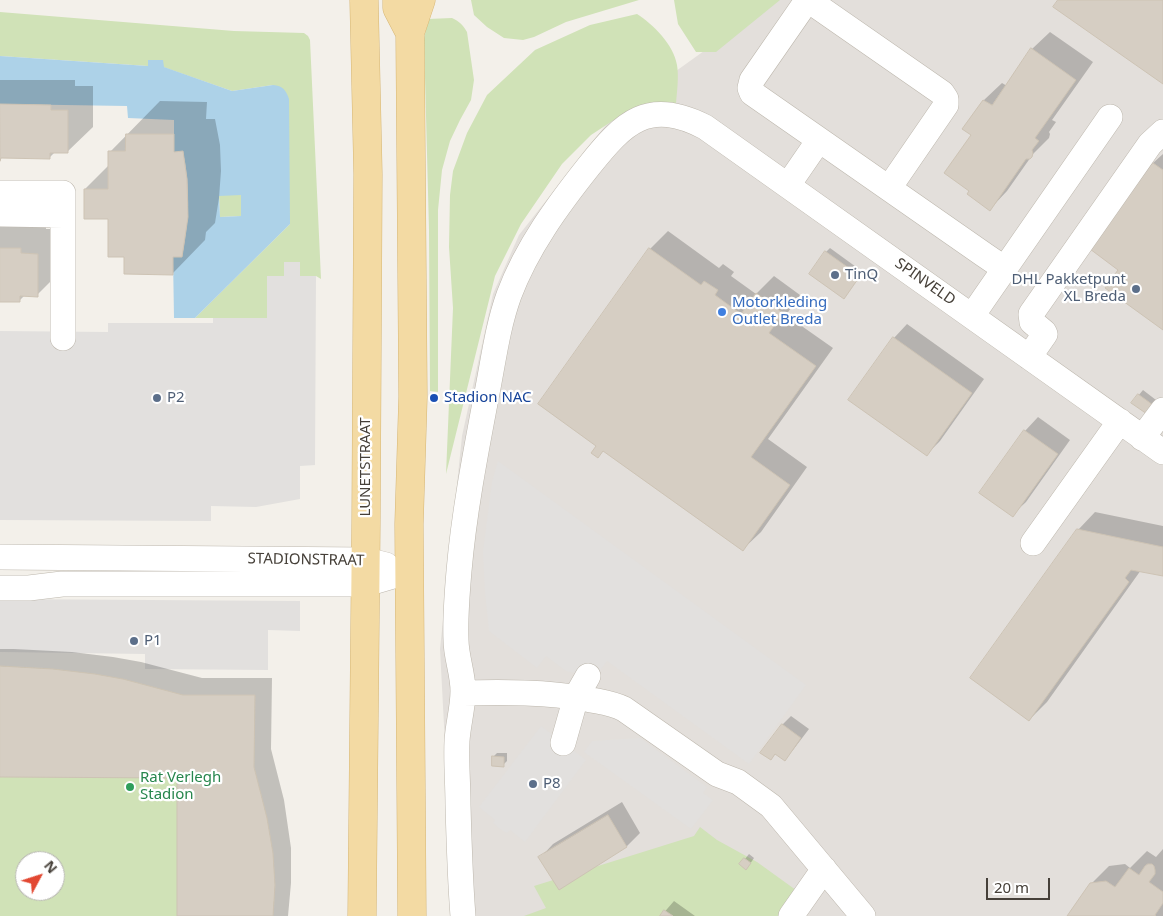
<!DOCTYPE html>
<html>
<head>
<meta charset="utf-8">
<style>
  body { margin:0 }
  #map { position:relative; width:1163px; height:916px; overflow:hidden; background:#f3f0ea; font-family:"Noto Sans",sans-serif }
  canvas { display:block }
  .north { position:absolute; left:15px; top:851px; width:50px; height:50px; box-sizing:border-box; background:#fff; border:1px solid #b5b3b0; border-radius:50%; rotate:50deg; font-size:14px; font-weight:700; line-height:20px; text-align:center; color:#464039 }
  .north::after { content:''; display:block; margin:auto; width:18px; height:22px; background:#e24832; clip-path:polygon(50% 0,100% 100%,50% 72%,0 100%) }
  .scale { position:absolute; left:986px; top:878px; width:64px; height:22px; box-sizing:border-box; border:2px solid #464039; border-top:0; padding-left:6px; font-size:15px; line-height:18px; white-space:nowrap; color:#464039; -webkit-text-stroke:4px #fff; paint-order:stroke }
</style>
</head>
<body>
<div id="map">
<canvas width="1163" height="916"></canvas>
<div class="north">N</div>
<div class="scale">20 m</div>
</div>
<script>
const ctx = document.querySelector('canvas').getContext('2d');
ctx.lineJoin = 'round';
function paint(path, color) { ctx.fillStyle = color; ctx.fill(path, 'evenodd'); }
function trace(path, color, width, dash) { ctx.strokeStyle = color; ctx.lineWidth = width; ctx.lineCap = dash ? 'butt' : 'round'; ctx.setLineDash(dash || []); ctx.stroke(path); }
function write(font, color, halo, rows, align = 'center') {
  ctx.font = font + ' "Noto Sans",sans-serif'; ctx.lineWidth = 4.5; ctx.setLineDash([]); ctx.textBaseline = 'middle'; ctx.strokeStyle = halo; ctx.fillStyle = color; for (const [text, x, y, turn = 0] of rows) {
    ctx.save(); ctx.translate(x, y); ctx.rotate((+turn || 0) * Math.PI / 180); ctx.textAlign = isNaN(turn) ? turn : align; if (halo) ctx.strokeText(text, 0, 0); ctx.fillText(text, 0, 0); ctx.restore();
  }
}
const industrial = new Path2D(`
  M775 0H1163V916H454L440 649 462 436 493 294 519 235 612 117Z`);
const green = new Path2D(`
  M471 0H639L566 22 534 37 523 40 504 38 487 27 474 15Z
  M674 0H780L716 52H696L678 24Z
  M0 12 234 31 304 33 308 36 310 40 321 279 316 276H300L284 262V276L267 277V318H195L290 224 273 85 232 91 163 67V60L148 66 0 56Z
  M637 14C653 24 674 45 677 65 679 77 677 91 676 104H653L626 112 591 135 562 164 521 224 495 276 446 474 453 308 449 247 450 195 453 171 467 133 487 95 535 50 590 25Z
  M452 18C459 21 463 25 467 32L474 80 471 100 460 120 450 141 442 170 438 210V392L430 391 429 230 424 39 428 19Z
  M219 195H241V216L220 217Z
  M0 666 53 669 95 674 123 679 183 695H255L254 767 267 818 273 853 275 885 273 916H0ZM25 861H55V891H25Z
  M700 827 717 840 757 862 800 893 782 916H524L546 908 534 886 694 836Z`);
const parking = new Path2D(`
  M284 262H300V276H316L315 465 300 466V499L256 507 211 506V521L0 520V331L108 332V323H213V318H267V276H284Z
  M498 461 806 685 749 764 607 661 595 677 566 671 546 656 537 668 489 631 485 592 483 552 489 505 492 482Z
  M0 599 300 601V631L268 630V670L145 669V654L0 652Z
  M541 726 586 760 525 842 510 830 507 833 500 829 493 823 495 820 479 807Z
  M640 738 707 787 703 793 713 800 691 829 584 752 592 741Z`);
const water = new Path2D(`
  M0 56 148 66V60H163L164 67 232 91 273 85C283 86 286 90 289 99L290 224 195 318H174L173 257H182C189 221 191 188 183 152H174V120L128 118 127 106 0 104ZM241 195V216L220 217 219 196Z`);
const shadow = new Path2D(`
  M1050 32 1093 62 1052 120 1056 122 1049 132 1050 134 1049 138 1033 154 1007 191 990 209 971 190 973 135 964 129 984 100 1002 83 1007 86 1032 49Z
  M0 80H75V86H93V127L67 152H55L50 157H2L0 159Z
  M160 101 207 102 206 119H215L220 145 221 171 219 198 215 223 206 232 205 240 173 273 126 256 109 218 85 189 109 165 110 152Z
  M1163 154V328L1120 269 1153 163Z
  M0 223H46V229H63L62 270 37 295H25L20 300H0Z
  M668 231 719 268 723 264 734 272 731 276 756 294 774 276 800 295 786 315 833 348 768 439 807 467 761 532 743 549 604 450 598 456V446L539 404 650 249Z
  M830 248 863 272 844 297 826 252Z
  M907 324 984 379 940 441 927 454 894 338Z
  M1143 390 1156 400 1151 408 1133 402Z
  M1038 417 1070 440 1026 502 1012 515 1025 431Z
  M1095 512 1163 526V575L1141 570 1047 702 1029 720 1078 530Z
  M0 649H14L72 652 113 657 141 662 202 678H272L271 749 284 800 291 848V883L288 916H178L179 776H0Z
  M791 716 809 729 793 750 785 759 776 753 771 759 782 725Z
  M497 753H507V761L503 765 493 757Z
  M622 802 640 833 627 846 540 858 553 844Z
  M1163 849V916H1068L1091 884 1109 866 1125 864 1130 868 1147 851 1156 857Z
  M749 854 754 858 750 864H741Z
  M674 901 695 916H661Z`);
const building = new Path2D(`
  M1058 0H1163V84L1053 7Z
  M1031 48 1076 80 1035 138 1039 141 1032 150 1033 153 1032 157 1030 159H1026L990 211 967 194 969 191 944 173 971 135 962 129 983 100 992 105Z
  M0 104 51 105V110H68V153H50V159L1 158 0 161Z
  M126 134H174V152L183 151 187 179 188 217 182 257H173V275L124 274V257H108V219H84V189H108V151H125Z
  M1153 163 1163 170V330L1105 288 1118 270 1090 249Z
  M0 248H21V253L38 254V297L20 296V302H0Z
  M649 248 701 285 704 281 718 290 715 295 741 314 756 293 783 313 769 333 816 366 751 457 790 485 743 551 603 451 598 458 591 453 596 446 538 404Z
  M825 251 860 276 844 299 809 274Z
  M893 337 972 393 927 456 848 400Z
  M1138 394 1153 405 1147 414 1131 403Z
  M1024 430 1058 454 1013 517 979 493Z
  M1077 529 1163 547V576L1131 570 1125 578 1129 582 1029 721 970 678Z
  M0 666 53 669 95 674 123 679 183 695H255L254 767 267 818 273 853 275 885 273 916H177V778L0 777Z
  M782 724 801 738 785 761 775 754 771 760 760 753Z
  M492 756 504 757V767L492 766Z
  M608 815 627 847 559 890 538 857Z
  M744 858 751 863 746 870 739 864Z
  M1148 864H1152L1154 866 1155 870V874L1149 882 1163 892V903L1155 915 1156 916H1067L1090 883 1106 881 1115 887 1129 868 1139 875 1145 866Z
  M664 910 673 916H660Z`);
const minor = new Path2D(`
  M788 185 819 140
  M889 188 946 105V99L942 93 814 4 808 3 804 5 752 80 750 88 752 93 983 254 1005 269
  M0 193H63V338
  M0 214 63 215
  M972 316 985 297 1110 117
  M1029 357 1045 334 1044 332 1032 322 1031 314 1150 144 1163 132
  M1142 438 1163 410
  M1033 543 1120 421
  M0 557 366 560 386 565
  M0 588H29L62 584H366L410 571
  M463 693C505 692 546 692 587 699 600 702 612 703 624 709L717 774 738 782 771 806 863 916
  M563 743 576 697 588 676
  M463 916C460 879 459 842 458 805 458 784 456 762 457 741 458 724 463 708 463 691 463 673 456 657 456 640 455 617 457 594 459 571 464 513 475 456 486 398 493 364 497 328 509 295 527 247 558 205 589 166 624 122 648 98 705 127L1163 452
  M791 916 824 869`);
const major = new Path2D(`
  M397 0V8L410 33
  M362 916 366 523 368 174 364 0
  M412 916 409 524 413 397 410 33 421 0`);
const markers = [
  [835,275,5,"#5c6f8a"],
  [1136,289,5,"#5c6f8a"],
  [722,312,5,"#3f7fe0"],
  [157,398,5,"#5c6f8a"],
  [434,398,5,"#1a4fb4"],
  [134,641,5,"#5c6f8a"],
  [533,784,5,"#5c6f8a"],
  [130,787,5,"#2e9e5b"]
];
const serviceNames = [
  ["TinQ",845,275],
  ["DHL Pakketpunt",1126,280,"right"],
  ["XL Breda",1126,297,"right"],
  ["P2",167,398],
  ["P1",144,641],
  ["P8",543,784]
];
const streetNames = [
  ["SPINVELD",925,282,35],
  ["LUNETSTRAAT",366,467,-90],
  ["STADIONSTRAAT",306,560,1]
];
const shopNames = [
  ["Motorkleding",732,303],
  ["Outlet Breda",732,320]
];
const transitNames = [
  ["Stadion NAC",444,398]
];
const leisureNames = [
  ["Rat Verlegh",140,778],
  ["Stadion",140,795]
];
paint(industrial, '#e3dfdb');
paint(green, '#d0e2b7');
paint(parking, '#e2e0de');
paint(water, '#add2e8');
paint(shadow, '#0003');
paint(building, '#d6cec3');
trace(building, '#cdc3b4', 1);
trace(minor, '#bdb7ad', 26);
trace(major, '#d6b674', 29);
trace(minor, '#fff', 25);
trace(major, '#f3daa3', 28);
for (const [x, y, r, color] of markers) { const dot = new Path2D(); dot.arc(x, y, r, 0, 2 * Math.PI); ctx.fillStyle = color; ctx.fill(dot); trace(dot, '#fff', 2); }
write('15px', '#4e5e75', '#fff', serviceNames, 'left');
write('15px', '#464039', '#fff', streetNames);
write('15px', '#366cbe', '#fff', shopNames, 'left');
write('15px', '#164399', '#fff', transitNames, 'left');
write('15px', '#27864d', '#fff', leisureNames, 'left');
</script>
</body>
</html>
